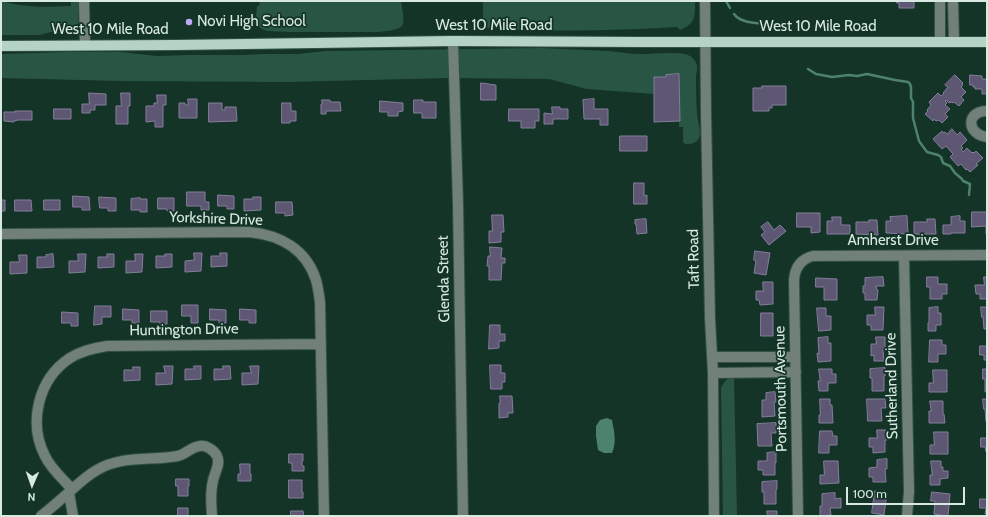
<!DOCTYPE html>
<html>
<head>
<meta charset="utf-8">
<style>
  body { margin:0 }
  #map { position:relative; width:988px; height:517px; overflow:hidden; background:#143428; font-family:Cabin,sans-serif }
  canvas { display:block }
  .frame { position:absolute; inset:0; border:2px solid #d7e9e1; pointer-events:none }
  .north { position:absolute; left:12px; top:465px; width:40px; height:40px; -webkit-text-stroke:3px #143428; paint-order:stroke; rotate:182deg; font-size:11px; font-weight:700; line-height:16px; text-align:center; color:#d7e9e1 }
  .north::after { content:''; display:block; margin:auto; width:14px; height:18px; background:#d7e9e1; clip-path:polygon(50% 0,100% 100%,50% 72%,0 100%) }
  .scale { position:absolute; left:846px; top:487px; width:119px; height:18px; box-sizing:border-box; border:2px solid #d7e9e1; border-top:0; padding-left:5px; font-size:12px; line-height:14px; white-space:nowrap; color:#d7e9e1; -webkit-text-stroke:3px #143428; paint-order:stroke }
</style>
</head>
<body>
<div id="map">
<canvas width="988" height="517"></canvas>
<div class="frame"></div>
<div class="north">N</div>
<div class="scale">100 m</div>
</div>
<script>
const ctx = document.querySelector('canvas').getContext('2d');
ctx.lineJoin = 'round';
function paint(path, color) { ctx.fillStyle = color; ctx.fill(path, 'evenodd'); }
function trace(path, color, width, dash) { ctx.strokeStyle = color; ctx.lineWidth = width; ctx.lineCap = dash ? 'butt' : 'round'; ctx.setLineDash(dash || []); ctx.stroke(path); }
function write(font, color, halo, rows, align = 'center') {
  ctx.font = font + ' Cabin,sans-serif'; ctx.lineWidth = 3.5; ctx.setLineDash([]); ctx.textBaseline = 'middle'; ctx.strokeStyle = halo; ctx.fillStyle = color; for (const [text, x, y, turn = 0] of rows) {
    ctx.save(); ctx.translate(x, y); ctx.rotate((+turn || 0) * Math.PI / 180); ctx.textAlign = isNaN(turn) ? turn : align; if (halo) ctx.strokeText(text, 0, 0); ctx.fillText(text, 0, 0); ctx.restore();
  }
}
const green = new Path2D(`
  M1 1C25 8 46 7 71 6V1H79L78 23 75 29 70 31 64 33 51 32 40 35H1Z
  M260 1H401C402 5 402 10 403 14 403 17 404 21 403 24 400 31 385 31 378 32H289L267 31 260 28 258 24 256 18 257 6H259Z
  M483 1H695C695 17 696 23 680 30L677 27C613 31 548 32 483 28Z
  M541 48C564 49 586 50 609 51 620 52 631 54 642 54 652 54 680 51 688 55 697 59 699 67 696 75 696 88 696 101 697 113 697 121 702 131 699 138 696 144 690 144 685 144L683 142V127H679V121H680L679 74 666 75V77H654V94L587 89 549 79 449 78 287 82 120 81 1 78V54L69 52H120L157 56 188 55H244L263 54H297L326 51Z
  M729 378H734L737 516H723L721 388 725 381Z`);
const water = new Path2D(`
  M607 418 612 420C614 431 617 442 612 453H604L598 450 596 436V426L600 420Z`);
const stream = new Path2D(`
  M726 1 730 8
  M734 14C742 27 778 23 792 24
  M808 69 816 74 832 77 849 75 857 76 867 74 895 80 908 82 910 84 911 87V98L913 102V118L919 141 927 152 938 155 941 157 943 163 950 166 955 173 962 179 963 181 970 184 969 195`);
const building = new Path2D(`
  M897 1H914V8H899V3H897Z
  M679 74 680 121 654 122V77H666V75Z
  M955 75 963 83 962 84 963 85 961 87 966 92 961 97 964 100 959 106 954 102 953 103 951 102 949 103 946 100 945 101 947 103 945 105 950 109 945 114 948 117 942 123 939 120 936 121 934 119 933 121 925 114 928 111 927 110 931 105 929 102 938 93 941 96 944 94 943 93 948 87 945 85Z
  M970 75 982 76V79H987V94H982V89H975V87H973V85H970Z
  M481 83 496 85V100H481Z
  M762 86H786V105H772V108H769V111H753V88H762Z
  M89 93 106 94V105H95V110H90V113H82V104H89Z
  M121 93H130V106H128V124H116V106H121Z
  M157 95H166V105H163V127H155V121L146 122V106H154V103H157Z
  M188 99H197V118H179V103H185V105H188Z
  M594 99V109H608V125H600V119H584L583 100Z
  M322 100H330V102H340L341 111H326V114H321V104H322Z
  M414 100H423V102H436V118H422V113H414Z
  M380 101 403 103V111L398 112V116H388V112H380Z
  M209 103H222V110H225V107H236L237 121 209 122Z
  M282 103H291V111H296V121H290V123H282Z
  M552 107H560V109H568V119H553V124H544V113L552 114Z
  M54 109H71V119H54Z
  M509 109H539V121H535V128H521V121H509Z
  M15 111H32V120H18L14 121V122L4 121V112H15Z
  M952 129 957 135 960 132 967 140 961 146 963 148 961 149 963 152 967 148 972 153 973 152 974 153 976 151 983 158 976 164 978 165 970 172 967 169 966 170 961 164 958 166 950 157 953 154 946 146 942 149 933 139 942 131 943 133 945 132 947 134Z
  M620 136H647V151H620Z
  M634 183H644V196L647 195V204H634Z
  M187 192H205V202H209V210H201V206H187Z
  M218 195 234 196V209H227V206H218Z
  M73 196 89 197 90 210H82V207H73Z
  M99 197 116 198V211H108V208H100Z
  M253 197H261V210L244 211V199H253Z
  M140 198V199H147V212H140V210H131V199Z
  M158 198H174V211H167V209H158Z
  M1 200H5V211H1Z
  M15 200H31L32 211H15Z
  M44 200H60V210H44Z
  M276 202H292L293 215 285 216V213H276Z
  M972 212H987V234H986V226L972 227Z
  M797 213H820V232L811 233V227H797Z
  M492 215H503L504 232H501V242L489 243V231H492Z
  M907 216 908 234 886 233V221H891L890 217Z
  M960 216V221H965V233H951V234H943V225H951V217Z
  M832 217H841V225H850V234H827V221H832Z
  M646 219 647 233 637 234 636 224H635V220Z
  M927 219H935L936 234H923V235H919V234H914V222H927Z
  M869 220H877L878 235 856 234V222H869Z
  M768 222 774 230 780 225 786 231 769 245 761 235 765 232 761 227Z
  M490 247 502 248 501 258H505V263H502L501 280H489V266H487L488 256H490Z
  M755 251 770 253 766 275 754 273 756 261 754 260Z
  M194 253H202L201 271 185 272V261L194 260Z
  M220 253H227V266L211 267V256H220Z
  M53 254 54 267 37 268V257H46V255Z
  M78 254H86L85 272 69 273V261H78Z
  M107 254H114V267L98 268V257H107Z
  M135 254H143L142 272 126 273V261H135Z
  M165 254H172V267L156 268V256H165Z
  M19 255H27V273L10 274V262H19Z
  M883 277 884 286H876L877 290H878L877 300H865V293H863V286H865V278Z
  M927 277H938V284H947V294H942V299H930V287H927Z
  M984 277H987V299H980V294H976L975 285H984Z
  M816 278 837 279V300H824V287H816Z
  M763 282H773V304L760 305 759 300H756V291H763Z
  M182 305H198V323H191V316H182Z
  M95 306H111V317H102V324L94 325Z
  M875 307H884L883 330H871V325H867V315H875Z
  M938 307V313H941V325H936V331H928V323H929V308Z
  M981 307H987V329H984L983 317H982Z
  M817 308H826V316H831V330L819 331Z
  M123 309 139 310V323H132V320H123Z
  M210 309 226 310V323H219V320H210Z
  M240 309 256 310V323H249V320H240Z
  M151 311H167V324H160V322H151Z
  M62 312 78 313V326H71V323H62Z
  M761 313H773V336H761Z
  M490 325H500V334H505V341H499V348L489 349Z
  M828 337V343H831V361L818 362 817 353 819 354 818 338Z
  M876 337H885V350H883L884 361H874V355L871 356V344H876Z
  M930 340H942V345H946V354H938V362H929Z
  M980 346H987V360H984V355H980Z
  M490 365H501V373H505V382H502V389H491Z
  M164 366H173L172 384 156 385V373H165Z
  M194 366H201V379L185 380V369H194Z
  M223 366H230L231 379 214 380V369H223Z
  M250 366H259L258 384 242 385V373H251Z
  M133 367H140V380L124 381V370H133Z
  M885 368V376H884V391H872V378H870V369Z
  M819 369H832V374H836V383H828V391H819L818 381H820Z
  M983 369H987V391L985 392V379H983Z
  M933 370H947V392H929V383H933Z
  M775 392 776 402H774L775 416 762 417V400H766V393Z
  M500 396H512L513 413H508V417L499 418V403H500Z
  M820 399H830V405H832L833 423H819V415H820Z
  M867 399H885L886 408H881L882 421H868Z
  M983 399H987V422H986L985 409H984Z
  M930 401H943V414H944L945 423H929V411H931Z
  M776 423V433H771L772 446H758L757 424Z
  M877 430H886L887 440H885V452L873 453V447H869V438H877Z
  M820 431H832L833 436H837V445H829V453H819Z
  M934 432H948V454H930V445H934Z
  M981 438H987V452H986L985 447H981Z
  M776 452V463L775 462V475H763V470H758V461H767V453Z
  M289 454H303V461H302V466H304V471H292V463H289Z
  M887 459V469H885L886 482H873V477H869V468L877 467V460Z
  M824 461H838L839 483 820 484V475H824Z
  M931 461H941V467H943V471H948V478L940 479V485H930V475H932Z
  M240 464H250V474H251V481H238V474H240Z
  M176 479H189V486H188V496H178V486H176Z
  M289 480H302V492H303V498H289Z
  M777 481V489L776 490V504H764V492H762V482Z
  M875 491 887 493 884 515 872 513Z
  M932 492 950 494 948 516 934 514 935 501H931Z
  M835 493V499L841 498V508H830L831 515 820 516V506H822V494Z
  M980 499H987V514H985L986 508H980Z
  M178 508H188V516H178Z
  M291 511H303L304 516H291Z
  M767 511H777V516H768Z`);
const minor = new Path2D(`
  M84 1 85 45
  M705 1 706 113 710 319 713 373 714 516
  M953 1 954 42
  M453 41 458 204 463 516
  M940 42V1
  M987 111C966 111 966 134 987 137
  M1 234 249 232C280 235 306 249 316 280 318 287 319 295 320 302L324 516
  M904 256 909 492 907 516
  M712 357H795
  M713 373 796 372
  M72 489C63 479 51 469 45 456 28 423 38 379 70 358 81 351 93 348 107 346L321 344
  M69 493 73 516
  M41 516C50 509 58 502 67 494 76 486 86 476 97 470 122 455 151 461 178 456 186 454 191 447 200 446 206 445 214 450 217 456 220 463 217 468 215 474 210 487 211 502 212 516
  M798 516 794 280C795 267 801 259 813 256L987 255`);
const major = new Path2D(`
  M1 46 176 45 453 41 640 42H987`);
const markers = [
  [189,22,4,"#bda9f5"]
];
const poiNames = [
  ["Novi High School",197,22]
];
const streetNames = [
  ["West 10 Mile Road",494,26],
  ["West 10 Mile Road",818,27],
  ["West 10 Mile Road",110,30],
  ["Yorkshire Drive",216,219,2],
  ["Amherst Drive",893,241],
  ["Taft Road",694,259,-91],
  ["Glenda Street",444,279,-91],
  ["Huntington Drive",184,330,-1],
  ["Sutherland Drive",892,386,-91],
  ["Portsmouth Avenue",781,389,-91]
];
paint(green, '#295544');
paint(water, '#4d836c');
trace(stream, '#4d836c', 2.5);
paint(building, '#5e5773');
trace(building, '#847e9b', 1);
trace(minor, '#335146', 12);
trace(major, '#335146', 12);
trace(minor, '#718079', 10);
trace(major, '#b5d3c5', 10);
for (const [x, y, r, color] of markers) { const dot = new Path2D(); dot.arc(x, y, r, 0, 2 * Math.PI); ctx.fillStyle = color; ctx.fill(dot); trace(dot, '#143428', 1.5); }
write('15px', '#d7e9e1', '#143428', poiNames, 'left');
write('15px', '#d7e9e1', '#143428', streetNames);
</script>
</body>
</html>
